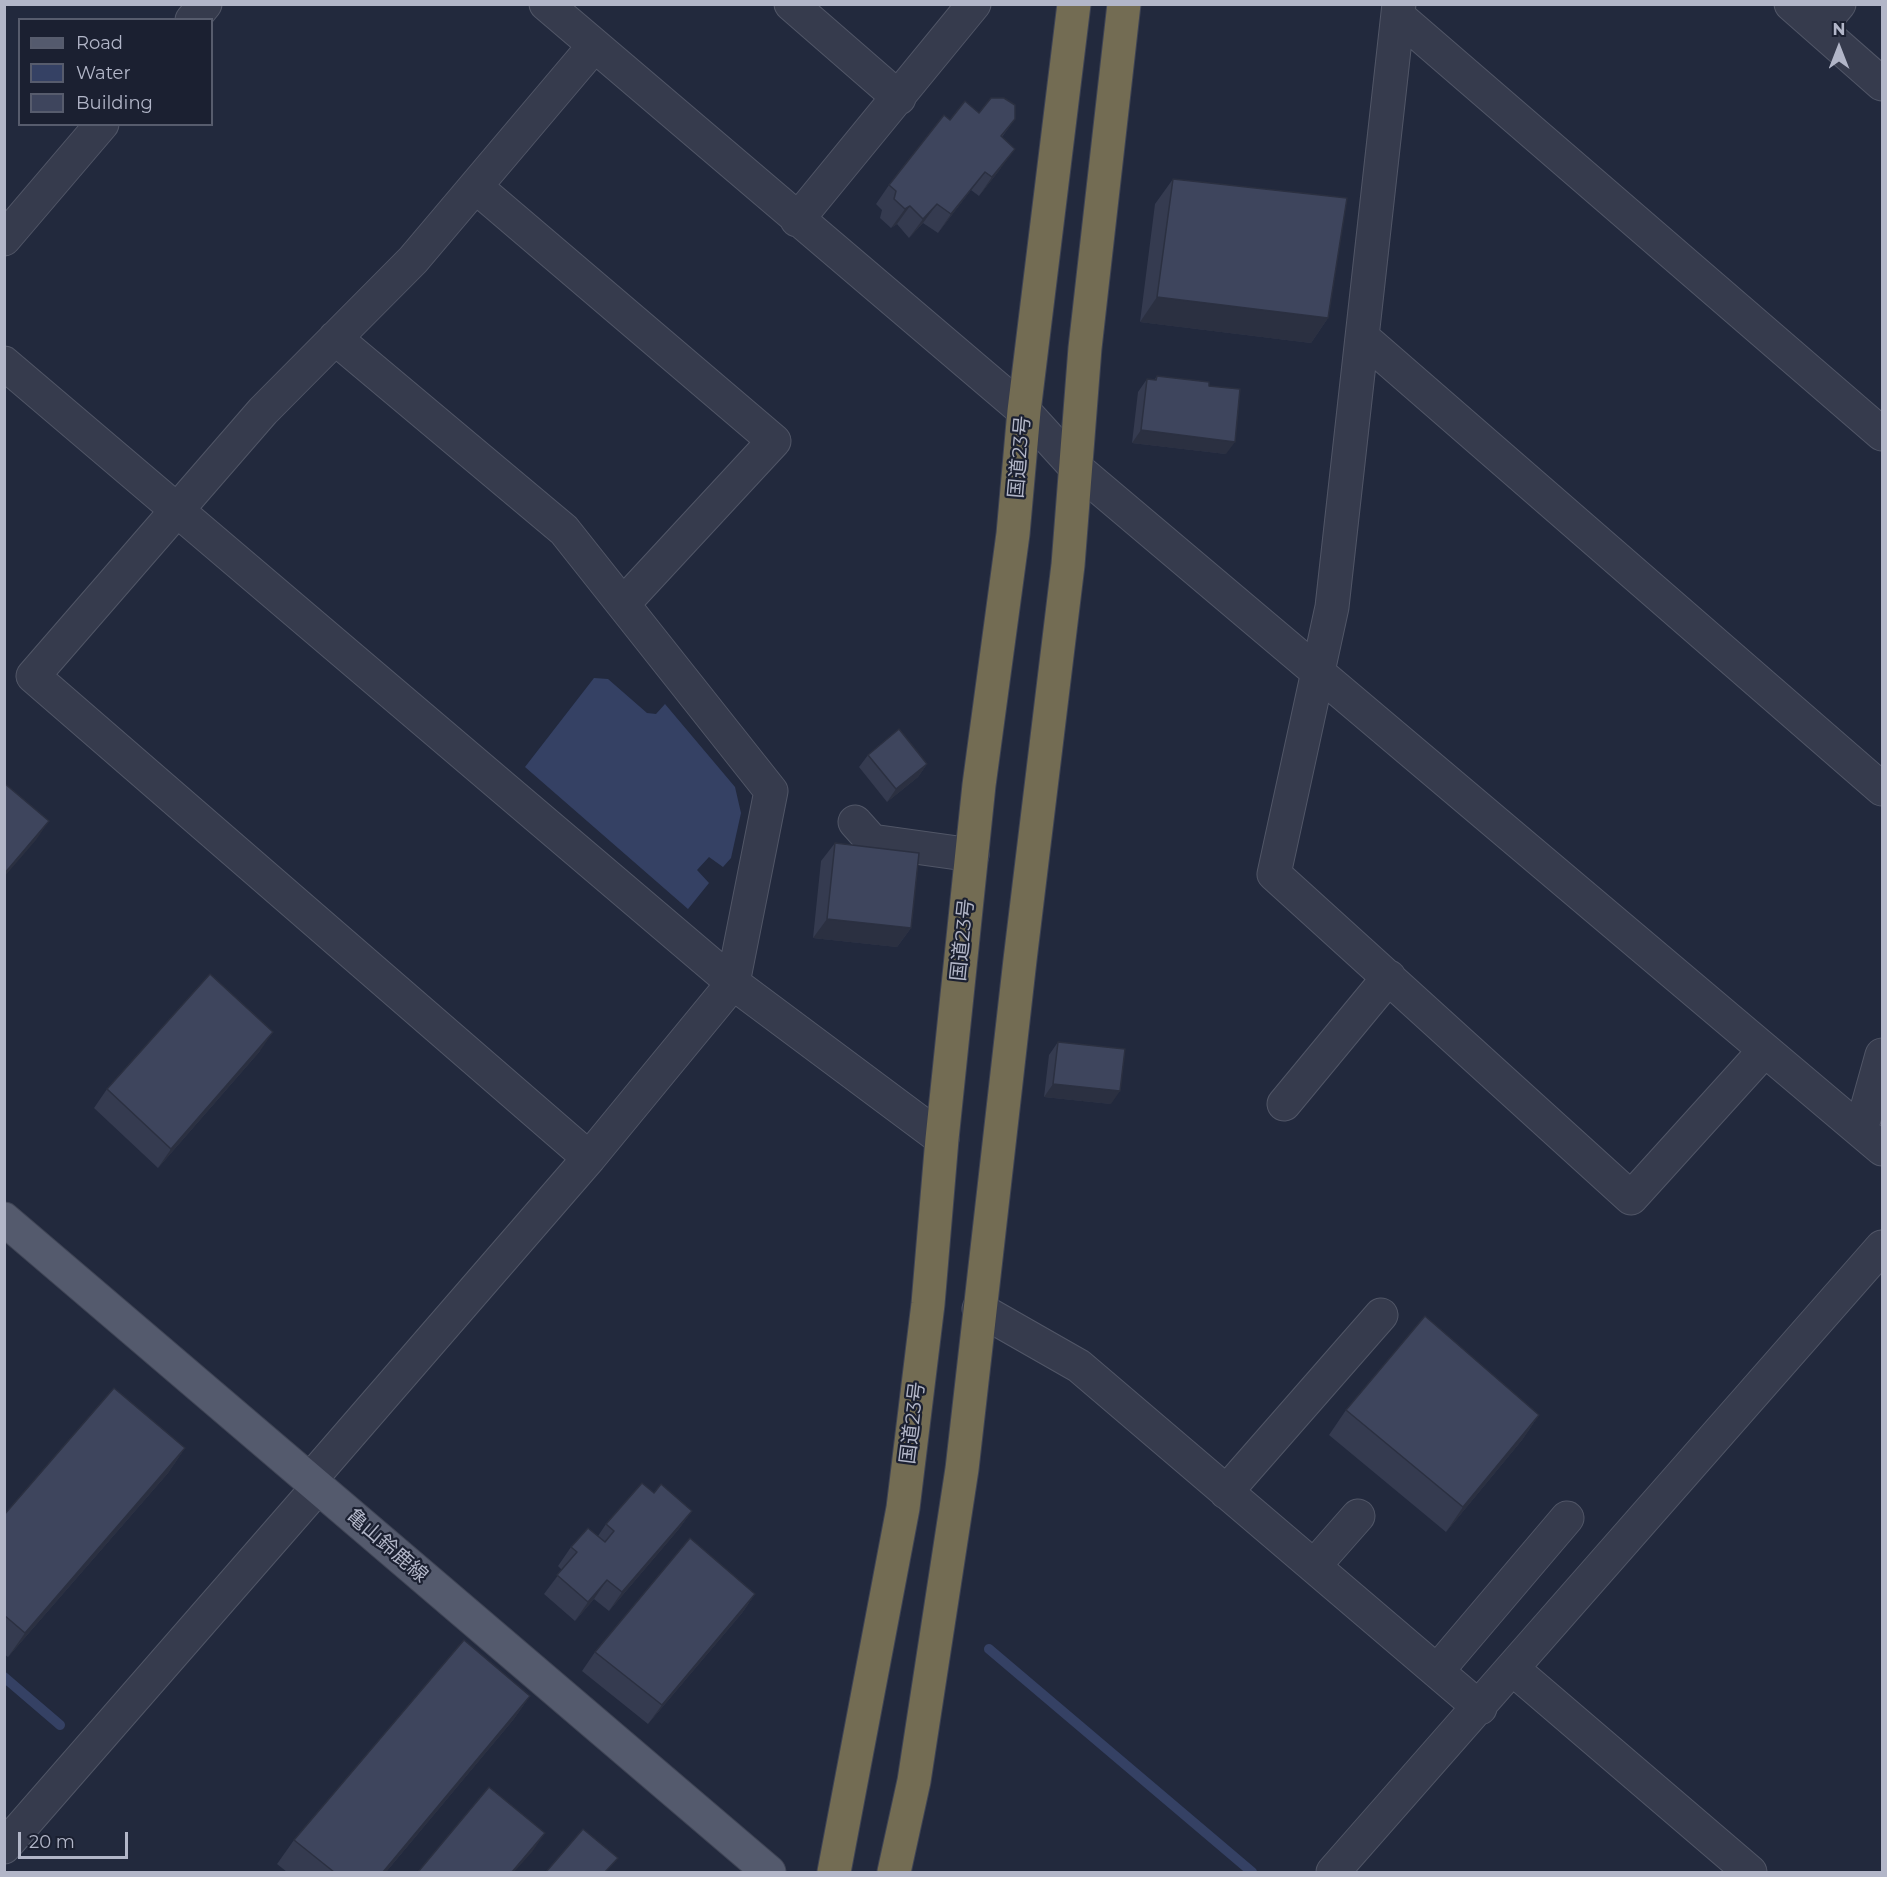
<!DOCTYPE html>
<html>
<head>
<meta charset="utf-8">
<style>
  body { margin:0 }
  #map { position:relative; width:1887px; height:1877px; overflow:hidden; background:#22293d; font-family:Montserrat,sans-serif }
  canvas { display:block }
  .frame { position:absolute; inset:0; border:6px solid #b2b6c8; pointer-events:none }
  .legend { position:absolute; left:18px; top:18px; width:195px; height:108px; box-sizing:border-box; background:#1b2031; border:2px solid #575c6d; margin:0; padding:8px 10px; list-style:none; font-size:18px; color:#b2b6c8 }
  .legend li { display:flex; align-items:center; gap:12px; height:30px }
  .legend b { width:30px; border:2px solid #575c6d }
  .north { position:absolute; left:1809px; top:18px; width:60px; height:60px; -webkit-text-stroke:4px #1b2031; paint-order:stroke; rotate:0deg; font-size:16px; font-weight:700; line-height:24px; text-align:center; color:#b2b6c8 }
  .north::after { content:''; display:block; margin:auto; width:21px; height:27px; background:#b2b6c8; clip-path:polygon(50% 0,100% 100%,50% 72%,0 100%) }
  .scale { position:absolute; left:18px; top:1832px; width:110px; height:27px; box-sizing:border-box; border:3px solid #b2b6c8; border-top:0; padding-left:8px; font-size:18px; line-height:21px; white-space:nowrap; color:#b2b6c8; -webkit-text-stroke:4px #1b2031; paint-order:stroke }
</style>
</head>
<body>
<div id="map">
<canvas width="1887" height="1877"></canvas>
<div class="frame"></div>
<ul class="legend">
<li><b style="height:8px;background:#545a6d"></b>Road</li>
<li><b style="height:16px;background:#354164"></b>Water</li>
<li><b style="height:16px;background:#3e455d"></b>Building</li>
</ul>
<div class="north">N</div>
<div class="scale">20 m</div>
</div>
<script>
const ctx = document.querySelector('canvas').getContext('2d');
ctx.lineJoin = 'round';
function paint(path, color) { ctx.fillStyle = color; ctx.fill(path, 'evenodd'); }
function trace(path, color, width, dash) { ctx.strokeStyle = color; ctx.lineWidth = width; ctx.lineCap = dash ? 'butt' : 'round'; ctx.setLineDash(dash || []); ctx.stroke(path); }
function write(font, color, halo, rows, align = 'center') {
  ctx.font = font + ' Montserrat,"Noto Sans JP",sans-serif'; ctx.lineWidth = 4.5; ctx.setLineDash([]); ctx.textBaseline = 'middle'; ctx.strokeStyle = halo; ctx.fillStyle = color; for (const [text, x, y, turn = 0] of rows) {
    ctx.save(); ctx.translate(x, y); ctx.rotate((+turn || 0) * Math.PI / 180); ctx.textAlign = isNaN(turn) ? turn : align; if (halo) ctx.strokeText(text, 0, 0); ctx.fillText(text, 0, 0); ctx.restore();
  }
}
const water = new Path2D(`
  M594 678 608 679 647 713 656 714 665 704 735 787 741 813 731 858 723 867 709 857 697 870 709 883 688 909 525 767Z`);
const stream = new Path2D(`
  M989 1649 1252 1872
  M4 1677 60 1725`);
const minor = new Path2D(`
  M546 4 1024 411 1076 468 1882 1149
  M791 4 899 98
  M1399 4 1332 607 1274 874 1631 1198 1765 1050
  M1791 4 1882 84
  M1398 16 1882 434
  M192 20 205 4
  M1819 28 1839 4
  M476 187 774 441 623 604
  M797 220 974 4
  M4 239 102 124
  M1362 337 1882 789
  M4 363 733 983 942 1139
  M855 822 872 841 972 855
  M1284 1104 1389 977
  M1861 1130 1882 1055
  M589 1158 33 676 263 411 413 260 594 46
  M979 1309 1079 1366 1480 1708
  M310 1480 589 1158 733 983 771 791 564 530 335 338
  M1226 1492 1381 1315
  M1314 1566 1358 1516
  M1514 1670 1750 1872
  M1437 1671 1567 1518
  M4 1847 318 1487
  M1333 1872 1882 1247`);
const major = new Path2D(`
  M4 1219 769 1872`);
const highway = new Path2D(`
  M834 1872 903 1508 928 1304 942 1139 979 785 1013 534 1024 411 1074 4
  M894 1872 914 1781 962 1469 1020 960 1068 565 1085 348 1124 4`);
const wall = new Path2D(`
  M979 113 1015 119 1002 137 1001 168 979 196 971 190 938 233 923 223 909 238 897 224 891 228 880 218 882 210 876 204 889 185 950 120Z
  M1173 179 1328 318 1311 343 1140 322 1155 204Z
  M1157 376 1209 386 1226 454 1132 443 1138 392 1147 379 1154 380Z
  M868 755 927 764 918 777 887 802 859 767Z
  M835 843 911 928 897 947 813 938 821 861Z
  M1058 1042 1111 1104 1044 1097 1049 1055Z
  M260 1051 158 1168 94 1108 107 1089Z
  M1346 1410 1539 1415 1522 1440 1446 1532 1329 1435Z
  M185 1448 168 1473 8 1657 4 1654V1515Z
  M654 1493 692 1511 678 1530 609 1611 594 1599 575 1621 544 1594 562 1570 558 1566 571 1547 598 1536 606 1524Z
  M755 1594 742 1613 648 1724 582 1671 595 1652Z
  M530 1696 513 1720 386 1872H287L277 1864 294 1840Z`);
const shadedWall = new Path2D(`
  M1015 149 1001 168 979 196 992 177Z
  M985 172 971 190 938 233 951 214Z
  M937 204 923 223 909 238 923 219Z
  M910 206 897 224 891 228 905 209Z
  M1157 297 1328 318 1311 343 1140 322Z
  M1141 430 1235 442 1226 454 1132 443Z
  M927 764 918 777 887 802 896 789Z
  M49 821 36 840 4 877V874Z
  M827 919 911 928 897 947 813 938Z
  M273 1032 260 1051 158 1168 171 1149Z
  M1053 1084 1120 1091 1111 1104 1044 1097Z
  M1539 1415 1522 1440 1446 1532 1463 1507Z
  M185 1448 168 1473 8 1657 25 1633Z
  M692 1511 678 1530 609 1611 622 1592Z
  M607 1580 594 1599 575 1621 588 1602Z
  M755 1594 742 1613 648 1724 662 1705Z
  M530 1696 513 1720 386 1872H383Z
  M545 1833 532 1852 514 1872H512Z`);
const building = new Path2D(`
  M991 98H1004L1015 105V119L1001 136 1015 149 992 177 985 172 951 214 937 204 923 219 910 206 905 209 894 199 896 191 889 185 944 115 950 120 965 101 979 113Z
  M1173 179 1347 198 1328 318 1157 297Z
  M1157 376 1209 382V386L1240 389 1235 442 1141 430 1147 379 1156 380Z
  M899 729 927 764 896 789 868 755Z
  M4 783 49 821 4 874Z
  M835 843 919 853 911 928 827 919Z
  M210 974 273 1032 171 1149 107 1089Z
  M1058 1042 1125 1049 1120 1091 1053 1084Z
  M1425 1316 1539 1415 1463 1507 1346 1410Z
  M114 1388 185 1448 25 1633 4 1615V1515Z
  M642 1483 654 1493 661 1484 692 1511 622 1592 607 1580 588 1602 557 1575 577 1552 571 1547 588 1528 605 1542 614 1531 606 1524Z
  M690 1538 755 1594 662 1705 595 1652Z
  M464 1640 530 1696 383 1872H334L294 1840Z
  M489 1787 545 1833 512 1872H418Z
  M583 1829 618 1858 605 1872H546Z`);
const streetNames = [
  ["国道23号",1020,457,-85],
  ["国道23号",963,940,-84],
  ["国道23号",913,1423,-83],
  ["亀山鈴鹿線",387,1546,41]
];
paint(water, '#354164');
trace(stream, '#354164', 10);
trace(minor, '#515667', 35);
trace(major, '#3f4455', 35);
trace(highway, '#3e4354', 35);
trace(minor, '#363b4d', 33);
trace(major, '#545a6d', 33);
trace(highway, '#736c53', 33);
paint(wall, '#353b50');
paint(shadedWall, '#2b3041');
paint(building, '#3e455d');
trace(building, '#2b3041', 1.5);
write('20px', '#b2b6c8', '#1b2031', streetNames);
</script>
</body>
</html>
